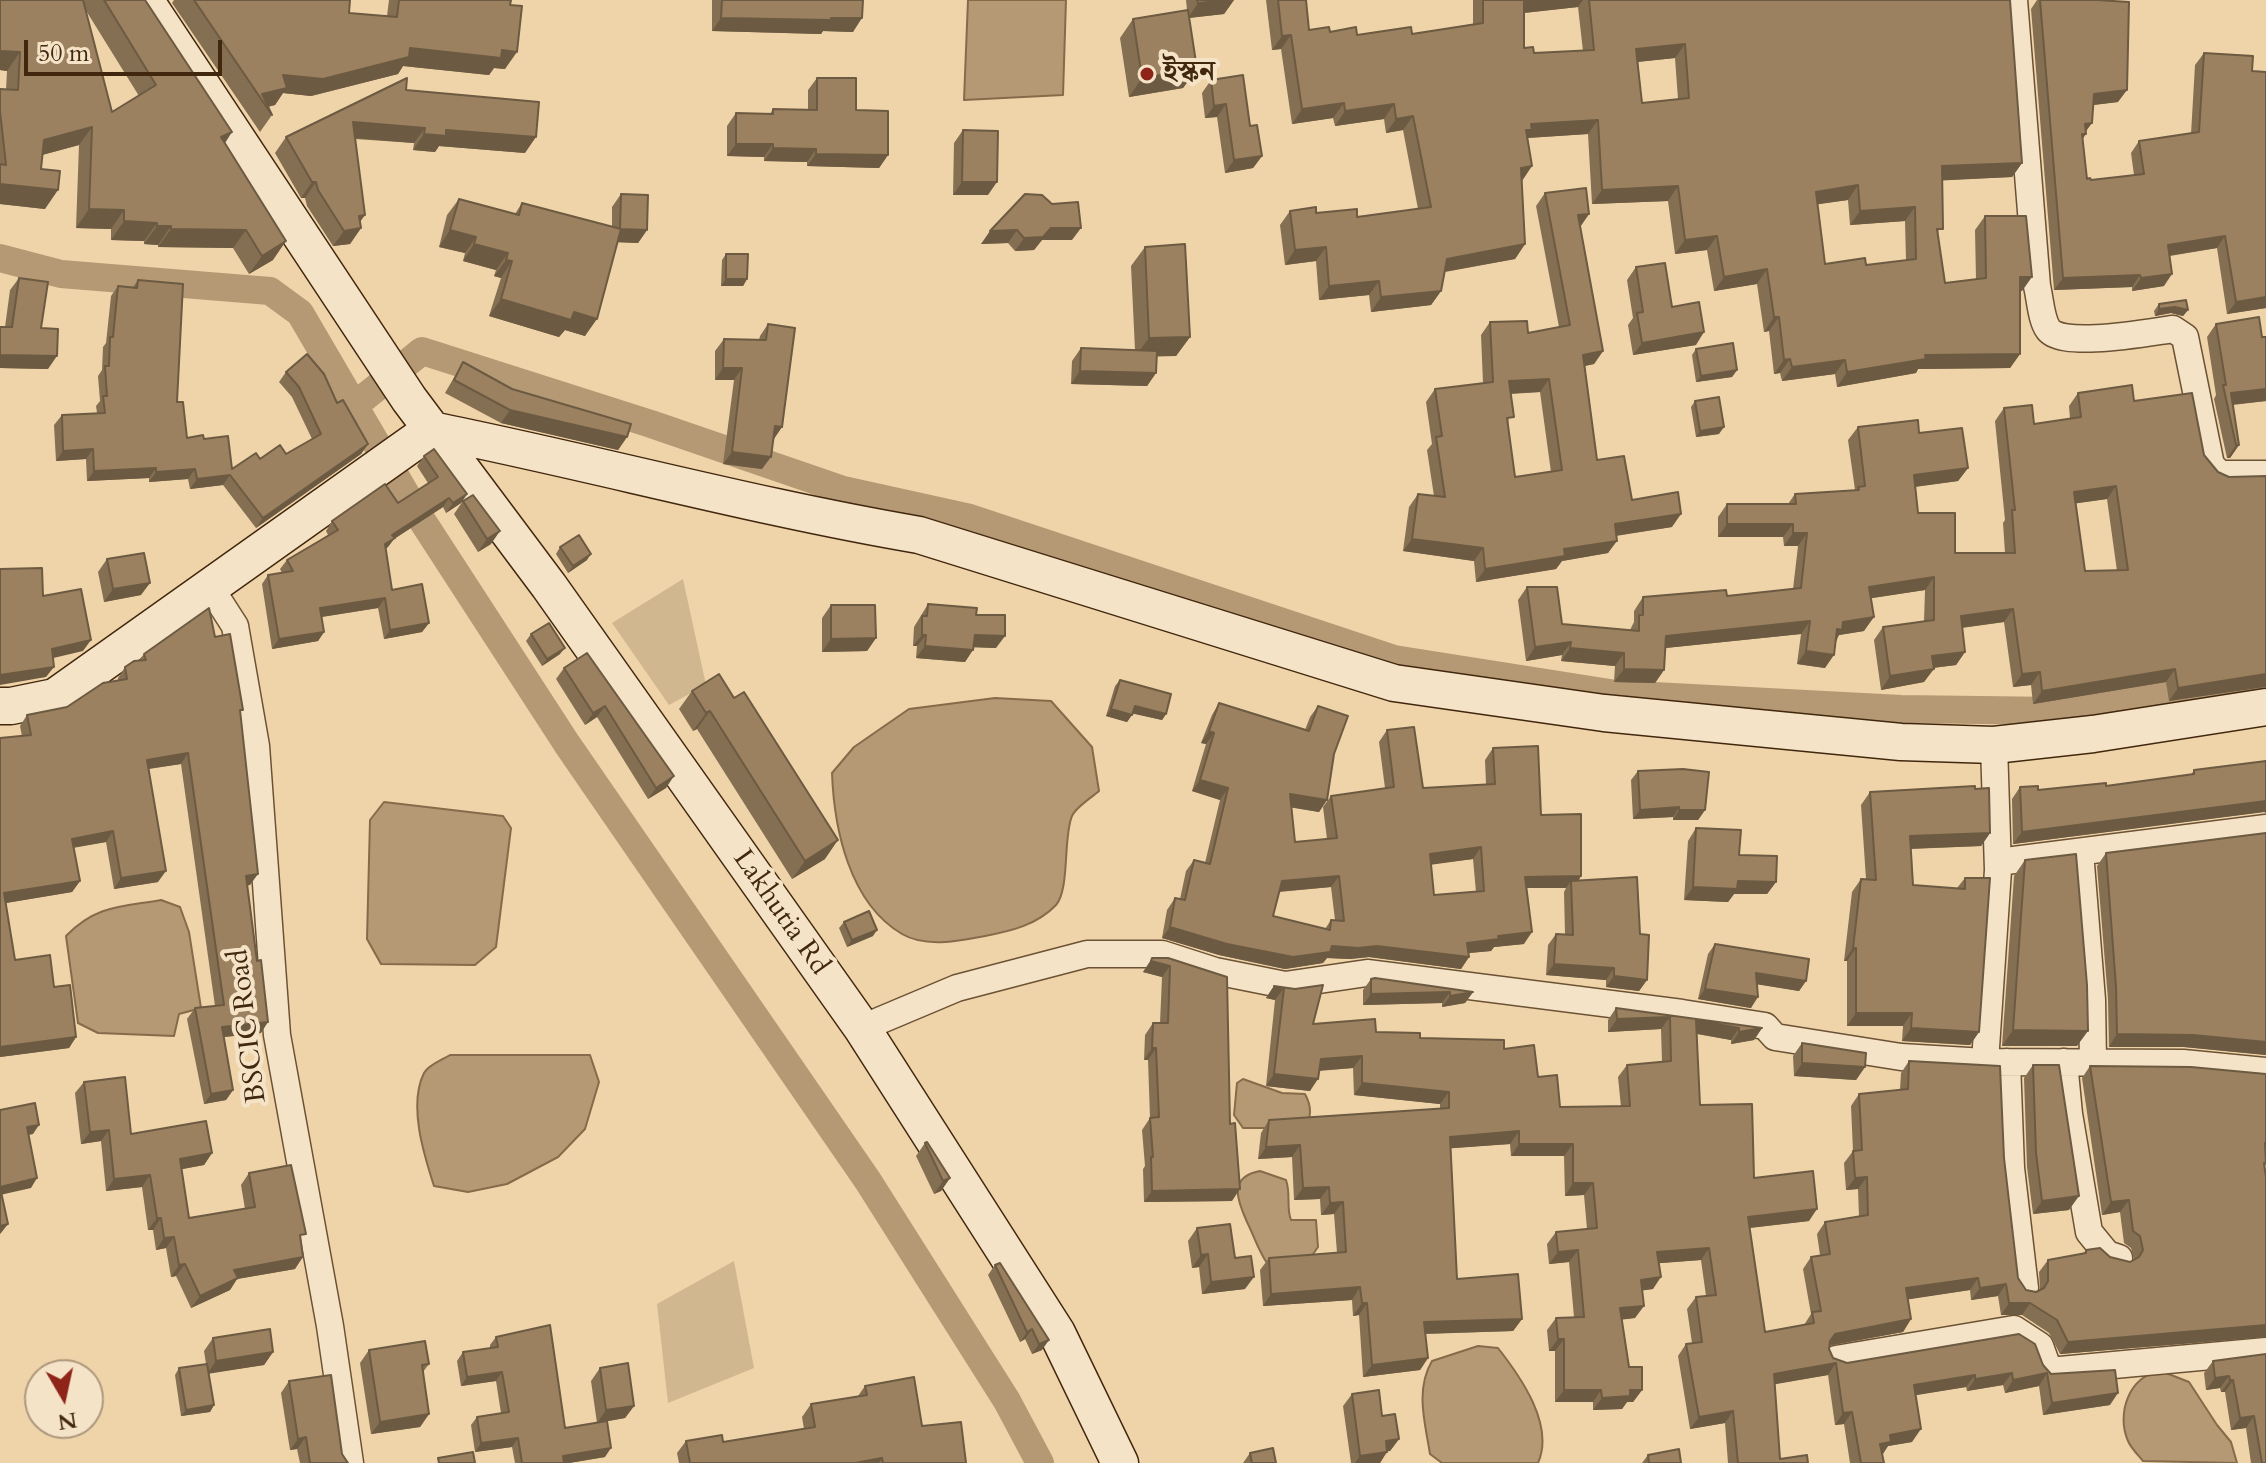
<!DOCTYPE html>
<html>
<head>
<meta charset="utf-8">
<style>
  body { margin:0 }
  #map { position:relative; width:2266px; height:1463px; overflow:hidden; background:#efd4a9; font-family:Cardo,serif }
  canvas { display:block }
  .north { position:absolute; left:24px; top:1359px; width:80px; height:80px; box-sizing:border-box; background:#f5e3c7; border:2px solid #ad987d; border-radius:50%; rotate:171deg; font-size:22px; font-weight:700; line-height:32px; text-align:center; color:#41270e }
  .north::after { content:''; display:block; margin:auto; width:28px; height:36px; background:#8f2418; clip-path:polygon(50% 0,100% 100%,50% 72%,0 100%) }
  .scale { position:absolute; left:24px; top:40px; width:198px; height:36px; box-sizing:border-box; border:4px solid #41270e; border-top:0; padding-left:10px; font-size:24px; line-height:28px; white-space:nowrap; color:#41270e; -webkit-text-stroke:6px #f5e3c7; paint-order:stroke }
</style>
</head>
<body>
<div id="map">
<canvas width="2266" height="1463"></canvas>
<div class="north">N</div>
<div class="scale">50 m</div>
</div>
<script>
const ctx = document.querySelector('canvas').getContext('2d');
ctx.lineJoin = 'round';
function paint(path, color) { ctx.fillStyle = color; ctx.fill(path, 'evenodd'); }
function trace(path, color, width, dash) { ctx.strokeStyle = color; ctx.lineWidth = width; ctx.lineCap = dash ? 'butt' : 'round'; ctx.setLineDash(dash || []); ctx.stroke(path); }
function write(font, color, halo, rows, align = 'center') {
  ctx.font = font + ' Cardo,"Noto Serif Bengali",serif'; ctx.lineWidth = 8; ctx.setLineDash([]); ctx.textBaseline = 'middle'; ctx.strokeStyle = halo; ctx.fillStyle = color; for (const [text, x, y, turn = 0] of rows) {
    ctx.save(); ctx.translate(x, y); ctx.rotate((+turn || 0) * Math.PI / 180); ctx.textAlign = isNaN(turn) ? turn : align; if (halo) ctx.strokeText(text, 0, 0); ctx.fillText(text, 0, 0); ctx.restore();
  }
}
const green = new Path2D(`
  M683 579 706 685 669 705 612 623Z
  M734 1261 754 1368 668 1403 657 1304Z`);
const water = new Path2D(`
  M968 0H1066L1063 95 964 100Z
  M995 698 1051 701 1092 747 1099 791C1091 798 1076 807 1072 816 1063 836 1070 889 1056 905 1037 925 1011 931 985 936 959 941 926 948 902 934 849 903 834 828 832 773L854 747 909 709Z
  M384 802 503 816 511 828 496 947 475 965 381 964 367 939 370 820Z
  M161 900 180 907 189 932 201 1008 179 1014 174 1036 98 1033 78 1023 66 936C96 905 121 907 161 900Z
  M450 1055H590L599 1082 585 1129 558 1157 507 1184 468 1192 434 1186C424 1155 408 1105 424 1073 428 1065 442 1060 450 1055Z
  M1243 1079 1282 1093 1305 1094C1310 1103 1312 1112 1308 1122L1292 1128H1243L1234 1115 1237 1083Z
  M1260 1171 1286 1180C1291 1194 1286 1207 1291 1220H1316L1318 1247 1311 1257 1267 1263C1258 1250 1254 1236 1247 1222 1237 1200 1228 1177 1260 1171Z
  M1478 1346 1498 1348C1520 1376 1555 1425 1538 1463H1442L1430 1454C1425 1422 1415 1390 1432 1361Z
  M2161 1371 2189 1382 2217 1425 2231 1442 2237 1463 2143 1461C2138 1455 2131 1448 2128 1441 2116 1414 2129 1375 2161 1371Z`);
const canal = new Path2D(`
  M0 258 61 274 270 291 300 313 414 508 567 744 868 1181 1007 1401 1040 1463
  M355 405 422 351 651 424 843 490 970 518 1394 659 1616 694 1901 709 2059 711 2266 681`);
const street = new Path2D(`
  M2014 0 2037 286C2040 298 2041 319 2048 329 2061 349 2150 332 2173 329L2185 337 2211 465 2220 474H2266
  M210 587 235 626 256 746 277 1035 330 1326 350 1463
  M2080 852 2092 1000 2093 1062
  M1998 862 2266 828
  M862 1028 957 988 1087 954H1162L1215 971 1285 985 1367 973 1682 1013 1765 1026 1775 1037 1901 1057 1985 1062 2183 1063 2266 1071
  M1985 1062 1998 870 1994 745
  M2007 1062 2011 1168 2025 1288
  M2064 1062 2069 1114 2089 1232 2107 1254 2119 1258
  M1836 1359 2014 1329 2040 1346 2049 1371 2266 1351`);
const secondary = new Path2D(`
  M145 0 409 399 549 586 862 1028 1057 1333 1120 1463
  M0 706H11L55 697 431 430C595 463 755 507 919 535L1394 683 1604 713 1901 742 1994 745 2093 734 2266 707`);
const wall = new Path2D(`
  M0 0H145L225 143 273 260 249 274 233 248 158 247V245L144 244V241L111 240V229L76 228 79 145 42 155 41 169 45 209 0 204V89L6 90 7 71 0 70ZM85 9 139 96 112 112Z
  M174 0H350L349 13 387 16 389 0H511L505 69 494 68 489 75 403 66 398 74 311 96 283 93 275 105 268 107 272 115 260 132 172 3Z
  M712 0H863L853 32 823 31 821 34 712 31Z
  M1186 0H1234L1224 14 1189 18 1197 69 1183 88 1129 97 1120 38 1133 19 1187 10Z
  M1266 0H1306L1309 30 1357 35 1412 34 1473 24V0H2010L2022 163 2012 177 1942 180 1938 236 1945 283 1976 279 1975 230 1985 216 2022 291H2020V354L2010 368 1918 369 1916 373 1837 387 1835 374 1782 381 1780 373 1774 374 1769 331 1764 332 1757 284 1714 291 1707 250 1675 254 1668 201 1592 204 1588 134 1528 138 1522 181 1525 244 1515 259 1445 272 1441 291 1431 305 1371 312 1369 295 1319 300 1316 261 1285 265 1280 225 1290 211 1357 217 1418 209 1403 130 1386 133 1384 119 1335 126 1333 118 1292 124 1281 49 1272 50ZM1578 7 1583 51 1534 53 1524 48V13ZM1675 58 1678 99 1642 103 1638 62ZM1848 200 1850 225 1905 221 1906 260 1866 265 1825 264 1817 204Z
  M2037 0H2097L2118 102 2093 105 2086 132 2083 139 2087 179 2091 180 2134 175 2131 153 2139 141 2191 134 2195 65 2204 53 2252 71 2266 72V308L2227 314 2217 248 2170 256 2164 286 2132 291V287L2054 290 2031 9Z
  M817 78 856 110 888 155 879 168 807 166V162L764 161V157L727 156V126L736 113 770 114 773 109H808V90Z
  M1211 80 1262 156 1253 168 1225 173 1217 117 1205 118 1202 93Z
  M406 90 525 153 439 146 435 152 413 150 414 143 355 139 361 228 350 244 333 246 307 206 305 198H301L275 153 286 137Z
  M963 130 988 195H953L954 143Z
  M1545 193 1589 214 1580 227 1603 351 1594 364 1585 366 1597 460 1632 500 1672 527 1616 536 1608 553 1562 561 1556 569 1476 582 1474 561 1403 551 1409 507 1418 494 1434 496 1427 450 1432 444 1426 402 1435 389 1483 383 1481 335 1490 322 1528 333 1559 327 1536 206ZM1540 392 1551 472 1515 477 1508 425 1511 394Z
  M621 194 647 230 638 243 618 242 585 336 565 330 559 337 489 316 501 278 494 276 496 270 463 261 465 253 439 247 447 215 459 199 515 214 522 203 612 227V207Z
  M1025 194 1072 240H1042L1034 250 1015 251 1008 243 981 244Z
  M1145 247 1190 337 1176 356H1157L1156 373 1147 386 1071 384 1072 361 1081 348 1135 350 1131 266Z
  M726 254 747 279 743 286H721L722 260Z
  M1636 267 1696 345 1633 355 1628 325 1633 318 1627 280Z
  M19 278 48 369 0 368V327H5L10 290Z
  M138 280 177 402 187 438 204 439 232 469 260 459 286 454 312 439 292 397 279 382 286 372 337 403 368 444 361 454 256 528 223 485 190 489 188 479 149 482V478L87 481 86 459 56 461 54 425 62 415 97 413 96 406 100 401 98 376 102 370 103 347 106 343 111 296 118 286 133 287Z
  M2159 304 2188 310 2183 316 2171 313 2155 316 2154 311Z
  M768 324 782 427 773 439 762 469 723 464 734 380H715V351L724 339 759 340 760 336Z
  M2216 324 2262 337H2266V401L2233 405 2239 445 2230 458H2227L2214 399 2216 395 2207 337Z
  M1696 349 1737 370 1732 377 1696 382 1692 355Z
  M463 362 512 389 627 437 618 450 501 423 445 393Z
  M2078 393 2134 401 2204 455 2263 686 2169 701 2166 682 2033 704 2031 685 2013 687 2004 622 1962 628 1965 652 1956 665 1933 668 1924 682 1881 690 1874 640 1883 627 1924 621 1925 590 1871 598 1864 631 1839 635 1825 668 1797 664 1801 634 1665 648 1664 670 1655 683 1614 682 1615 666 1561 661 1562 655 1526 661 1518 600 1527 587 1562 624 1630 630 1634 622V611L1643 597 1727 596 1793 589 1798 546H1784L1783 537H1718V517L1727 504H1788L1795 494 1855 490 1848 440 1858 427 1919 433 1968 468 1958 481 1915 487 1918 513 1955 553H2005L2003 523 2005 520 1995 421 2004 408 2034 424 2070 419 2069 406ZM2107 499 2117 571H2085L2076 503Z
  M1695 401 1719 434 1696 437 1691 407Z
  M424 456 467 494 461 503 446 513 443 507 394 539 386 549 392 590 429 623 422 632 384 639 378 608 322 617 324 632 318 641 272 649 262 584 268 575 282 573 280 569 287 560 328 535 326 531 332 521 398 503 428 483 417 466Z
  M463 501 491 544 478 552 454 514Z
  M560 547 587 560 568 573 556 554Z
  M107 559 141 595 104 602 98 572Z
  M928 604 976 615 996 648 974 647 965 662 916 658 917 646H913L914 627Z
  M831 605 876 638 867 651 822 652V618Z
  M531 634 560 654 542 666 526 641Z
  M215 637 240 713 250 885H247L261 1033 224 1037 233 1090 226 1100 204 1104 187 1019 195 1008 215 1006 181 764 149 769 158 882 114 889 106 842 73 848 80 881 72 892 6 903 15 960 54 987 76 1037 69 1048 0 1057V738L22 736 20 726 27 715 67 707 118 681V678L125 667 139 660 144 654Z
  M587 653 666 788 648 799 597 717 585 725 556 679 564 668Z
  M1120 680 1166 714 1162 720 1133 713 1127 722 1106 716 1115 686Z
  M692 691 734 698 825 859 792 879 697 729 693 731 679 709Z
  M1219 703 1305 730 1310 717 1318 706 1334 754 1327 800 1319 812 1291 807 1295 842 1327 839 1323 807 1331 796 1385 788 1379 742 1387 730 1423 788 1486 784 1485 760 1493 748 1541 815 1581 876 1579 880 1640 934 1647 980 1639 991 1606 987V980L1546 975 1548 945 1556 934H1565L1564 892 1566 888H1527L1524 944 1494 947 1491 951 1468 953 1469 957 1461 969 1369 957 1350 959 1327 958 1323 963 1285 969 1219 955 1162 938 1167 910 1175 898 1180 899 1186 871 1194 860 1205 863 1220 800 1192 791 1206 744 1201 743 1212 715ZM1473 859 1476 892 1434 895 1431 864ZM1331 887 1335 920H1331L1325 929 1273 916 1279 892Z
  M2194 770 2264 812 2013 844 2012 799 2020 787 2038 790 2106 786 2191 775Z
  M1638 771 1705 810 1698 820H1673V817L1633 819 1631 780Z
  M1975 789 1990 833 1981 846 1911 849 1913 885 1957 888 1965 878 1979 1032 1970 1045 1902 1041 1903 1026H1847V961H1844L1852 892 1861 879H1866L1861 805 1870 792Z
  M1696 828 1739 855 1776 882 1767 894H1734L1728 902 1684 900 1688 841Z
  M2266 833V1055L2184 1047H2109L2108 999 2097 866 2106 853Z
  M2025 860 2077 1046H2002L2014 876Z
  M844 922 873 936 847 947 839 928Z
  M1715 944 1806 981 1799 991 1757 984 1751 1008 1698 999 1708 954Z
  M1152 958H1168L1232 1201 1144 1202 1143 1169 1145 1166 1142 1130 1150 1118 1148 1060H1144L1145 1035 1153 1023H1160L1162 977 1143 972Z
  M1371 979 1473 992 1465 1003 1442 1007V1003L1363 1005V990Z
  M1274 986 1295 989 1313 1024 1504 1049 1538 1077 1560 1107H1621L1618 1077 1627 1065 1662 1062 1661 1029 1608 1032V1020L1616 1008 1762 1028 1754 1040 1731 1044V1040L1697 1034 1700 1105 1754 1178 1809 1221 1750 1228 1765 1332 1804 1325 1811 1314 1803 1269 1811 1257 1820 1255 1817 1234 1825 1222 1859 1217 1858 1189 1846 1190 1844 1163 1853 1151 1851 1106 1859 1094 1900 1090 1901 1073 1909 1061 2004 1158 2018 1278 2026 1290 2036 1292 2040 1290 2039 1272 2048 1260 2083 1254 2086 1250 2130 1262 2134 1260 2131 1248 2124 1243 2120 1212 2102 1215 2082 1078 2090 1066 2266 1074V1164L2265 1166 2266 1177V1337L2060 1354 2049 1333 2022 1315H2001L1998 1296 1971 1300 1970 1290 1908 1299 1911 1319 1903 1332 1829 1346V1349L1833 1358 1847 1363 2043 1365 2051 1374 2110 1405 2043 1415 2039 1386 2005 1393 2003 1385 1967 1391 1966 1387 1915 1395 1912 1442 1888 1446 1882 1454 1884 1463H1850L1844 1424 1835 1425 1828 1375 1774 1384 1780 1459 1808 1463H1728L1725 1423 1690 1429 1678 1356 1686 1344 1692 1343 1687 1309 1696 1297 1706 1296 1701 1260 1659 1263 1653 1289 1642 1290 1635 1318 1622 1319 1629 1367 1642 1390 1633 1402H1627L1622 1409 1593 1410V1402H1555V1351H1549L1547 1330 1556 1318 1574 1317 1569 1262 1549 1264 1547 1244 1556 1232 1587 1229 1584 1195 1565 1196 1564 1156H1511L1510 1144 1451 1148 1457 1279 1522 1319 1513 1331 1425 1334 1428 1358 1420 1370 1363 1377 1359 1315 1353 1316 1352 1300 1263 1306 1260 1270 1269 1258 1337 1253 1334 1214 1321 1215 1320 1199 1294 1200 1292 1157 1258 1159 1261 1133 1269 1120 1440 1109V1104L1354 1095 1353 1068 1319 1071 1310 1091 1266 1086 1275 1000 1266 998Z
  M1802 1043 1865 1067 1856 1080 1794 1076 1793 1056Z
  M2033 1065 2069 1210 2033 1214 2027 1167 2024 1078Z
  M84 1082 131 1134 212 1153 204 1165 182 1169 189 1218 245 1209 241 1185 249 1173 301 1240 295 1269 237 1279 230 1290 191 1308 176 1276 171 1277 166 1248 156 1250 153 1230H148L142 1187 106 1191 101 1141 81 1144 75 1093Z
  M925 1143 950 1178 941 1191 934 1194 916 1156Z
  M1197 1228 1235 1258 1245 1289 1202 1294 1199 1267 1192 1268 1188 1241Z
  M1000 1263 1042 1350 1032 1354 1025 1339 1020 1342 988 1275 995 1265Z
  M496 1337 565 1428 605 1457 569 1463H515L512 1447 475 1452 471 1425 477 1417 501 1413 496 1381 461 1386 457 1361 463 1352 490 1348V1345Z
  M213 1338 273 1352 264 1365 209 1373 214 1405 210 1412 181 1416 175 1375 179 1368 206 1364 204 1351Z
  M369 1350 429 1364 423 1372 429 1414 420 1427 371 1434 360 1363Z
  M2266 1354V1463H2251L2246 1428 2231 1430 2225 1392H2221L2220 1388 2206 1390 2204 1373 2213 1361Z
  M600 1368 634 1406 625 1418 597 1423 591 1381Z
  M289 1381 342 1454 348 1463H300L297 1449 290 1450 281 1393Z
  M865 1386 922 1426 966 1463H679L677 1453 686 1441 723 1442 804 1429 802 1417 811 1404 858 1396Z
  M1352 1394 1382 1416 1399 1439 1390 1451H1387L1380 1463H1351L1343 1406Z
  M1250 1453 1276 1463H1243Z
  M1648 1455 1681 1463H1642Z`);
const shadedWall = new Path2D(`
  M1234 0 1224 14 1188 18 1198 3Z
  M1524 0H1583L1578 7 1514 14Z
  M721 18H862L853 32 823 31 821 34 712 31Z
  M1291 35 1281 49 1272 50 1282 36Z
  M1685 44 1675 58 1626 63 1636 49Z
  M410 48 502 50 517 52 505 69 494 68 489 75 403 66 398 74 311 96 283 93 275 105 266 107 262 94 283 75Z
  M0 51 20 52 7 71 0 70Z
  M1197 69 1183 88 1129 97 1142 78Z
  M2127 90 2118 102 2085 106 2094 94Z
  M1344 103 1333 118 1292 124 1302 109Z
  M1226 104 1217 117 1205 118 1214 106Z
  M1394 104 1384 119 1335 126 1345 111Z
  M1413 116 1403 130 1386 133 1396 119Z
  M1598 120 1588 134 1526 138 1516 145 1531 124Z
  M353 122 425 128 414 143 342 137Z
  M2092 123 2084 134H2086L2077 146 2085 124Z
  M92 127 79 145 31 158 44 140Z
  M446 130 536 137 525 153 439 146 435 152 413 150 424 134Z
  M232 132 220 151 221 137Z
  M736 144H773L764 157 727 156Z
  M773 148 816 149 807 162 764 161Z
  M816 154 888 155 879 168 807 166Z
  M1262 156 1253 168 1225 173 1234 160Z
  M2022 163 2012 177 1932 181 1942 166Z
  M1532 166 1522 181 1521 168Z
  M312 182H316L305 198H301Z
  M962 182H997L988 195H953Z
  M0 184 58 190 45 209 0 204Z
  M1858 185 1848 200 1806 206 1816 192Z
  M1678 186 1668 201 1592 204 1602 190Z
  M1915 207 1905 221 1850 225 1860 211Z
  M89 209 124 210 111 229 76 228Z
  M1589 214 1580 227 1578 215Z
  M365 215 355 229 361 228 350 244 333 246 344 231 359 216Z
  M124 221 157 223 144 241 111 240Z
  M157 226H171L158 245 144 244Z
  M1051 228H1081L1072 240H1042L1034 250 1015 251 1024 238Z
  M171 229 246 230 233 248 158 247Z
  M620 229 647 230 638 243 611 242Z
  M450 230 476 237 465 253 439 247Z
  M1017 230 1008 243 981 244 990 231Z
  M1717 236 1707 250 1675 254 1685 240Z
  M2225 236 2217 248 2160 257 2168 245Z
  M286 241 273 260 249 274 262 256Z
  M474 244 508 253 496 270 463 261Z
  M1525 244 1515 259 1437 273 1447 259Z
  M1326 247 1316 261 1285 265 1295 250Z
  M506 260 512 261 501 278 494 276Z
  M1767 269 1757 284 1714 291 1724 277Z
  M2172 274 2164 286 2132 291 2141 278Z
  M2140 275 2132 287 2054 290 2063 278Z
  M2020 277H2032L2022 291H2010Z
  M726 279H747L743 286H721Z
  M1379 281 1369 295 1319 300 1329 286Z
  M1441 291 1431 305 1371 312 1381 297Z
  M2266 297V308L2227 314 2236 302Z
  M501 299 574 312 597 319 585 336 565 330 559 337 489 316Z
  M2175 307 2188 310 2183 316 2171 313 2155 316 2159 309Z
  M1774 317H1779L1769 331 1764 332Z
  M1704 332 1696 345 1633 355 1642 343Z
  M1190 337 1176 356 1135 357 1149 338Z
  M1603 351 1594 364 1574 368 1583 355Z
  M2020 354 2010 368 1918 369 1916 373 1837 387 1847 372 1925 355Z
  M0 355 57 356 48 369 0 368Z
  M1790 359 1780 373 1774 374 1784 360Z
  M1845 360 1835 374 1782 381 1792 367Z
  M723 368H742L734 380H715Z
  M1737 370 1732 377 1696 382 1701 376Z
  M1080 371 1156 373 1147 386 1071 384Z
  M1549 379 1540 392 1500 394 1509 381Z
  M2266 389V401L2227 405 2231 393Z
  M510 410 627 437 618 450 501 423Z
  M775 426 782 427 774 439 767 438Z
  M1724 427 1719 434 1696 437 1700 431Z
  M368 444 361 454 256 528 263 518Z
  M2236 445H2239L2230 458H2227Z
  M93 449 86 459 56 461 63 451Z
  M732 452 771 457 762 469 723 464Z
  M156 468 149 478 87 481 94 471Z
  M1968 468 1958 481 1905 488 1914 475Z
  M195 469 188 479 149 482 156 472Z
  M230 475 223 485 190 489 197 479Z
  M2116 486 2107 499 2065 505 2074 492Z
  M467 494 461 503 446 513 453 503Z
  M449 498 443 507 394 539 388 547 378 554 392 535Z
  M1681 514 1672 527 1606 537 1615 524Z
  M1727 524H1793L1783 537H1718Z
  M500 531 491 544 478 552 487 539Z
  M1793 533H1807L1798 546H1784Z
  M1412 539 1483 548 1474 561 1403 551Z
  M1617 541 1608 553 1562 561 1556 569 1476 582 1485 569 1564 549Z
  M591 554 587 560 568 573 573 566Z
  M1934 577 1925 590 1860 600 1869 587Z
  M150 583 141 595 104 602 113 589Z
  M385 598 378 608 314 618 320 608Z
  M2013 609 2004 622 1951 629 1961 616Z
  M1874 617 1864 631 1839 635 1833 643H1828L1843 622Z
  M1810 621 1801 634 1656 649 1666 636Z
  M429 623 422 632 384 639 390 630Z
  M324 632 318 641 272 649 279 639Z
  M922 635H926L917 646H913Z
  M975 635 1005 636 996 648 966 647Z
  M876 638 867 651 822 652 831 639Z
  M91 640 83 651 45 660 52 649Z
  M1571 642 1562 655 1526 661 1535 647Z
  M925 646 973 650 965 662 916 658Z
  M565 648 560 654 542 666 547 659Z
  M1570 648 1624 653 1615 666 1561 661Z
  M1806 651 1834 655 1825 668 1797 664Z
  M1965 652 1956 665 1923 669 1932 656Z
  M54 667 46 677 0 685V675Z
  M1624 669 1664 670 1655 683 1614 682Z
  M1934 669 1924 682 1881 690 1890 676Z
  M2175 669 2166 682 2033 704 2042 691Z
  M2040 672 2031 685 2013 687 2022 674Z
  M2266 674V687L2169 701 2178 688Z
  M605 706 597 717 585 725 593 713Z
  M1135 706 1166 714 1162 720 1130 713Z
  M1111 709 1132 715 1127 722 1106 716Z
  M710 711 697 729 693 731 706 713Z
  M1209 731 1214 733 1206 744 1201 743Z
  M188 753 181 764 139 770 147 760Z
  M674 776 666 788 648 799 656 788Z
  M1200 780 1228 788 1220 800 1192 791Z
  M1290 794 1327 800 1319 812 1282 806Z
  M2266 801V813L2264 812 2013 844 2022 832Z
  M1679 807 1673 817 1633 819 1640 810Z
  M1679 810H1705L1698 820H1673Z
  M113 831 106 842 64 849 72 839Z
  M1990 833 1981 846 1902 849 1910 836Z
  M838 840 825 859 792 879 805 861Z
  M1481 847 1473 859 1422 866 1430 854Z
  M166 871 158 882 114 889 121 878Z
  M258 874 250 885 239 887 246 876Z
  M1339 876 1331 887 1274 892 1282 881Z
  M1581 876 1573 888 1571 881 1566 888H1517L1525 877Z
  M80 881 72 892 0 904 4 893Z
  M1738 881 1776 882 1767 894H1734L1728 902 1684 900 1693 887Z
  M1170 927 1332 946H1377L1469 957 1461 969 1369 957 1350 959 1327 958 1323 963 1285 969 1219 955 1162 938Z
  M877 930 873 936 847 947 852 940Z
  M1532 932 1524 944 1494 947 1491 951 1459 954 1467 943 1498 936Z
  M1853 948H1856L1847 961H1844Z
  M1151 961 1170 966 1162 977 1143 972Z
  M1554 964 1614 968 1606 980 1546 975Z
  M1756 973 1806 981 1799 991 1749 983Z
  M1614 976 1647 980 1639 991 1606 987Z
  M1274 986 1284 988 1275 1000 1266 998Z
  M1705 989 1758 997 1751 1008 1698 999Z
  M1450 992 1442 1003 1363 1005 1371 994Z
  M1473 992 1465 1003 1442 1007 1450 996Z
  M1856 1013H1912L1903 1026H1847Z
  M1670 1017 1661 1029 1608 1032 1617 1019Z
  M1696 1020 1739 1028 1731 1040 1687 1032Z
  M268 1022 261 1033 215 1038 222 1027Z
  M1762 1028 1754 1040 1731 1044 1739 1032Z
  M1911 1028 1979 1032 1970 1045 1902 1041Z
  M2013 1030 2088 1031 2077 1046H2002Z
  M2117 1034 2193 1035 2266 1042V1055L2184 1047H2109Z
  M76 1037 69 1048 0 1057V1047Z
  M1152 1048H1156L1148 1060H1144Z
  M1362 1056 1353 1068 1312 1071 1321 1059Z
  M1802 1063 1865 1067 1856 1080 1794 1076Z
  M1274 1074 1318 1079 1310 1091 1266 1086Z
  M1362 1083 1449 1092 1440 1104 1354 1095Z
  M233 1090 226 1100 204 1104 211 1094Z
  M39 1125 33 1134 21 1137 27 1127Z
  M109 1130 101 1141 81 1144 90 1132Z
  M1519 1131 1510 1144 1442 1149 1450 1137Z
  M1519 1144H1573L1564 1156H1511Z
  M1300 1145 1292 1157 1258 1159 1266 1147Z
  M212 1153 204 1165 172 1171 180 1159Z
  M150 1175 142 1187 106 1191 114 1179Z
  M1867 1177 1858 1189 1846 1190 1855 1178Z
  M37 1178 31 1188 0 1195V1187Z
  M950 1178 941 1191 934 1194 943 1181Z
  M1573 1183H1593L1584 1195 1565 1196Z
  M1329 1187 1320 1199 1294 1200 1303 1188Z
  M1240 1189 1232 1201 1144 1202 1152 1191Z
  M2079 1196 2069 1210 2033 1214 2042 1201Z
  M2129 1200 2120 1212 2102 1215 2111 1202Z
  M1343 1202 1334 1214 1321 1215 1330 1203Z
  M1817 1209 1809 1221 1739 1229 1748 1217Z
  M157 1218H161L153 1230H148Z
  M8 1224 1 1233 0 1234V1226Z
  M174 1237 166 1248 156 1250 164 1238Z
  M1709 1248 1701 1260 1649 1264 1657 1252Z
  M1578 1250 1569 1262 1549 1264 1558 1252Z
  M1208 1254 1199 1267 1192 1268 1201 1255Z
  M303 1257 295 1269 237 1279 230 1290 191 1308 200 1296 234 1270Z
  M185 1264 176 1276 171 1277 179 1265Z
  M1254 1277 1245 1289 1202 1294 1211 1282Z
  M1661 1277 1653 1289 1632 1292 1641 1280Z
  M1978 1278 1970 1290 1898 1301 1906 1288Z
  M2006 1284 1998 1296 1971 1300 1980 1288Z
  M1360 1287 1352 1300 1263 1306 1271 1294Z
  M1362 1303H1367L1359 1315 1353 1316Z
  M2009 1303H2030L2022 1315H2001Z
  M1644 1306 1635 1318 1611 1321 1620 1308Z
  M1522 1319 1513 1331 1415 1334 1424 1322Z
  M1911 1319 1903 1332 1826 1346 1835 1334Z
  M2266 1325V1337L2060 1354 2068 1342Z
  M1032 1329 1025 1339 1020 1342 1027 1332Z
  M1558 1339H1564L1555 1351H1549Z
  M1049 1340 1042 1350 1032 1354 1039 1344Z
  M273 1352 264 1365 207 1374 216 1361Z
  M1428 1358 1420 1370 1363 1377 1372 1365Z
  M1836 1363 1828 1375 1765 1386 1774 1374Z
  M502 1372 496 1381 461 1386 467 1377Z
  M2012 1373 2003 1385 1967 1391 1975 1379Z
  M2047 1373 2039 1386 2005 1393 2013 1380Z
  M1975 1375 1966 1387 1905 1397 1914 1385Z
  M2229 1376 2220 1388 2206 1390 2215 1378Z
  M2230 1380H2233L2225 1392H2221Z
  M1564 1390H1601L1593 1402H1555Z
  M1630 1390H1642L1633 1402H1627L1622 1409 1593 1410 1602 1398Z
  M2118 1393 2110 1405 2043 1415 2052 1403Z
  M214 1405 210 1412 181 1416 186 1410Z
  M634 1406 625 1418 597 1423 606 1410Z
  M1733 1411 1725 1423 1690 1429 1699 1417Z
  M1852 1412 1844 1424 1835 1425 1843 1413Z
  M429 1414 420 1427 371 1434 380 1422Z
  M2254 1416 2246 1428 2231 1430 2240 1418Z
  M1921 1429 1912 1442 1888 1446 1883 1454 1872 1456 1880 1444 1890 1435Z
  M306 1437 297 1449 290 1450 298 1439Z
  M518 1438 512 1447 475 1452 481 1443Z
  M1399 1439 1390 1451 1377 1453 1386 1441Z
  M611 1448 605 1457 569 1463H559L563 1456Z
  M1387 1452 1380 1463H1355L1360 1456Z
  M882 1458 879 1463H855Z`);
const building = new Path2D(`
  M0 0H83L112 112 156 85 104 0H145L232 132 221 137 286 241 262 256 246 230 171 229V226H157V223L124 221V210L89 209 92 127 44 140 41 169 60 171 58 190 0 184V164L6 165 0 111V89L18 90 20 52 0 51Z
  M194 0H350L349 13 397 17 399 0H511L510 5 522 6 517 52 502 50 501 58 410 48 409 57 323 79 283 75 287 88 262 94 272 115Z
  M722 0H863L862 18H831V20L721 18Z
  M1197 0H1229L1198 3Z
  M1278 0H1306L1309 30 1329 27 1330 32 1356 27 1357 35 1411 27 1412 34 1483 23V0H1524V48L1533 47 1534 53 1594 50 1589 0H2010L2022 163 1942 166 1943 229H1937L1945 283 1986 278 1985 216H2026L2032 277H2020V354L1925 355 1926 359 1847 372 1845 360 1792 367 1790 359 1784 360 1779 317H1774L1767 269 1724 277 1717 236 1685 240 1678 186 1602 190 1598 120 1531 124 1532 130H1526L1532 166 1521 168 1525 244 1447 259 1441 291 1381 297 1379 281 1329 286 1326 247 1295 250 1290 211 1316 207V213L1357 209V217L1431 207 1413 116 1396 119 1394 104 1345 111 1344 103 1302 109 1291 35 1282 36ZM1685 44 1689 98 1642 103 1636 49ZM1858 185 1860 211 1915 207 1916 259 1866 265 1865 258 1825 264 1816 192Z
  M2040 0H2097L2129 2 2127 90 2094 94 2092 123 2085 124 2086 134H2082L2087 179 2090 178 2091 180 2144 174 2139 141 2199 132 2204 53 2253 56 2252 71 2266 72V297L2236 302 2225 236 2168 245 2172 274 2141 278 2140 275 2063 278Z
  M1188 10 1197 69 1142 78 1133 19Z
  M1243 75 1250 126 1257 125 1262 156 1234 160 1226 104 1214 106 1211 80Z
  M407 78 406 90 539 102 536 137 446 130V136L424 134 425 128 353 122 365 215 359 216 361 228 344 231 318 190 316 182H312L286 137Z
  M817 78H856V110L888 111V155L816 154V149L773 148V144H736V113L773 114V109L817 110Z
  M963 130 998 131 997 182H962Z
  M1586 188 1589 214 1578 215 1603 351 1583 355 1597 460 1624 456 1632 500 1678 492 1681 514 1615 524 1617 541 1564 549 1565 556 1485 569 1483 548 1412 539 1418 494 1445 497 1436 437 1442 436 1435 389 1493 382 1490 322 1527 321 1528 333 1570 325 1545 193ZM1549 379 1562 470 1515 477 1507 418 1514 417 1509 381Z
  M621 194 648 195 647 230 620 229Z
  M1025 194 1042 195 1052 204 1078 202 1081 228H1051L1043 237 1024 238 1017 230 990 231Z
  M459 199 519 215 522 203 621 229 597 319 574 312 571 320 501 299 512 261 506 260 508 253 474 244 476 237 450 230Z
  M1185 244 1190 337 1149 338 1145 247Z
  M726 254H748L747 279H726Z
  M1665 263 1672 307 1699 302 1704 332 1642 343 1637 313 1643 312 1636 267Z
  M19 278 48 282 41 328 58 329 57 356 0 355V327H12Z
  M138 280 183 284 177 402H183L187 438 203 435 204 439 228 436 232 469 256 453 260 459 280 445 286 454 321 434 299 387 286 372 307 354 324 374 337 403 343 400 368 444 263 518 230 475 197 479 195 469 156 472V468L94 471 93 449 63 451 62 415 105 413 103 396H107L105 366H109L110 337H113L118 286 137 288Z
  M2186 300 2188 310 2175 307 2159 309V304Z
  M2259 317 2262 337H2266V389L2231 393 2239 445H2236L2223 385H2226L2216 324Z
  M768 324 795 328 782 427 775 426 771 457 732 452 742 368H723L724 339 766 340Z
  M1733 343 1737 370 1701 376 1696 349Z
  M1081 348 1157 351 1156 373 1080 371Z
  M463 362 512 389 631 424 627 437 510 410 454 380Z
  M2132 385 2134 401 2192 393 2204 455 2218 472 2229 477 2266 476V674L2178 688 2175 669 2042 691 2040 672 2022 674 2013 609 1961 616 1965 652 1932 656 1934 669 1890 676 1883 627 1934 620V577L1869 587 1874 617 1843 622 1842 630 1837 629 1834 655 1806 651 1810 621 1666 636 1664 670 1624 669V653L1570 648 1571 642 1535 647 1527 587H1557L1562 624 1639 631V615H1643V597L1726 590 1727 596 1801 588 1807 533H1793V524H1727V504H1796L1795 494 1859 490 1858 487 1865 486 1858 427 1918 420 1919 433 1962 428 1968 468 1914 475 1918 513H1955V553H2015L2012 510H2015L2004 408 2032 405 2034 424 2081 417 2078 393ZM2116 486 2128 570 2085 571 2074 492Z
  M1719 397 1724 427 1700 431 1695 401Z
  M434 449 467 494 453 503 449 498 392 535 395 538 385 544 392 590 422 584 429 623 390 630 385 598 320 608 324 632 279 639 268 575 293 571 287 560 338 530 332 521 385 484 398 503 438 477 424 456Z
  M473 495 500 531 487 539 463 501Z
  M579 535 591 554 573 566 560 547Z
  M144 553 150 583 113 589 107 559Z
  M42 568 43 596 81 589 91 640 52 649 54 667 0 675V569Z
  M928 604 977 608 976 615H1005V636L975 635 973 650 925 646 926 635H922V616H927Z
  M831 605H875L876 638 831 639Z
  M209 608 215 637 230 634 243 710H240L258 874 246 876 257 961 261 960 268 1022 222 1027 233 1090 211 1094 195 1008 224 1005 188 753 147 760 166 871 121 878 113 831 72 839 80 881 4 893 15 960 50 955 54 987 70 985 76 1037 0 1047V738L31 735 27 715 67 707 103 683 127 679 125 667 134 661 146 660 144 654Z
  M549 623 565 648 547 659 531 634Z
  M587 653 674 776 656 788 605 706 593 713 564 668Z
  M719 674 734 698 744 692 838 840 805 861 710 711 706 713 692 691Z
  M1120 680 1171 694 1166 714 1135 706 1132 715 1111 709Z
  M1219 703 1309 731 1318 706 1348 716 1334 754 1327 800 1290 794 1295 842 1337 838 1331 796 1394 787 1387 730 1414 727 1423 788 1495 784 1493 748 1538 746 1541 815 1581 814V876L1525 877 1532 932 1498 936 1499 939 1467 943 1469 957 1377 946 1358 948 1332 946 1330 952 1293 957 1227 944 1170 927 1175 898 1185 900 1194 860 1210 864 1228 788 1200 780 1214 733 1209 731ZM1481 847 1484 891 1434 895 1430 854ZM1339 876 1344 921 1331 920 1330 930 1273 916 1282 881Z
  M2266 761V801L2022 832 2020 787 2038 786V790L2106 783V786L2194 774V770Z
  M1683 769 1709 772 1705 810H1679V807L1640 810 1638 771Z
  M1975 786V789L1989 788 1990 833 1910 836 1913 885 1965 889V878H1990L1979 1032 1911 1028 1912 1013H1856V948H1853L1861 879 1876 880 1870 792Z
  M1696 828 1741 830 1739 855 1777 856 1776 882 1738 881 1737 889 1693 887Z
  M2266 833V1042L2193 1035 2117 1034 2116 987 2106 853Z
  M2076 854 2087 985 2088 1031 2013 1030 2025 860Z
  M1637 877 1640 934 1649 935 1647 980 1614 976V968L1554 964 1556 934 1573 935 1571 881Z
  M869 911 877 930 852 940 844 922Z
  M1715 944 1809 959 1806 981 1756 973 1758 997 1705 989Z
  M1152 958H1168L1227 977 1230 1124 1235 1123 1240 1189 1152 1191 1151 1157H1153L1150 1118 1159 1117 1156 1048H1152L1153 1023H1168L1170 966 1151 961Z
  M1375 978 1473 992 1450 996V992L1371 994V979Z
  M1323 985 1313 1024 1375 1019 1376 1032 1420 1033V1038L1504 1040V1049L1534 1045 1538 1077 1557 1075 1560 1107 1630 1106 1627 1065 1671 1061 1670 1017 1617 1019 1616 1008 1762 1028 1739 1032V1028L1696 1020 1700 1105 1752 1104 1754 1178 1813 1171 1817 1209 1748 1217 1765 1332 1814 1323 1812 1312 1821 1311 1811 1257 1830 1254 1825 1222 1868 1215 1867 1177 1855 1178 1853 1151 1862 1150 1859 1094 1908 1089 1909 1061 2000 1066 2004 1158 2018 1278 2026 1290 2036 1292 2044 1288 2048 1281V1260L2086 1253V1250L2100 1248 2110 1257 2130 1262 2139 1257 2143 1250 2140 1236 2133 1231 2129 1200 2111 1202 2090 1066 2191 1067 2266 1074V1143H2265L2266 1163H2264L2266 1177V1325L2068 1342 2057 1320 2030 1303H2009L2006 1284 1980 1288 1978 1278 1906 1288 1911 1319 1835 1334 1830 1341 1829 1349 1833 1358 1847 1363 2019 1334 2035 1344 2043 1365 2051 1374 2115 1370 2118 1393 2052 1403 2047 1373 2013 1380 2012 1373 1975 1379V1375L1914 1385 1921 1429 1890 1435 1891 1442 1880 1444 1884 1463H1861L1852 1412 1843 1413 1836 1363 1774 1374 1780 1459 1807 1455 1808 1463H1738L1733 1411 1699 1417 1686 1344 1702 1342 1696 1297 1716 1295 1709 1248 1657 1252 1661 1277 1641 1280 1644 1306 1620 1308 1629 1367H1642V1390H1630V1396L1602 1398 1601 1390H1564V1339H1558L1556 1318 1584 1317 1578 1250 1558 1252 1556 1232 1597 1228 1593 1183H1573V1144H1519V1131L1450 1137 1457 1279 1518 1274 1522 1319 1424 1322 1428 1358 1372 1365 1367 1303H1362L1360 1287 1271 1294 1269 1258 1346 1252 1343 1202 1330 1203 1329 1187 1303 1188 1300 1145 1266 1147 1269 1120 1449 1108V1092L1362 1083V1056L1321 1059 1318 1079 1274 1074 1284 988 1274 986 1295 989Z
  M1802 1043 1866 1053 1865 1067 1802 1063Z
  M2033 1065H2059L2079 1196 2042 1201 2036 1153Z
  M125 1077 131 1134 206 1121 212 1153 180 1159 189 1218 255 1207 249 1173 291 1165 306 1234 300 1235 303 1257 234 1270 238 1278 200 1296 185 1264 179 1265 174 1237 164 1238 161 1218H157L150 1175 114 1179 109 1130 90 1132 84 1082Z
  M35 1103 39 1125 27 1127 37 1178 0 1187V1110Z
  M927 1142 950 1178 943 1181 925 1143Z
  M0 1187 8 1224 0 1226Z
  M1230 1224 1235 1258 1251 1256 1254 1277 1211 1282 1208 1254 1201 1255 1197 1228Z
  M1000 1263 1049 1340 1039 1344 1032 1329 1027 1332 995 1265Z
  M550 1325 565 1428 607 1421 611 1448 563 1456 564 1463H522L518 1438 481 1443 477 1417 509 1412 502 1372 467 1377 463 1352 498 1347 496 1337Z
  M270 1329 273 1352 216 1361 213 1338Z
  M425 1341 429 1364 422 1365 429 1414 380 1422 369 1350Z
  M2266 1354V1463H2262L2254 1416 2240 1418 2233 1380H2230L2229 1376 2215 1378 2213 1361Z
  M628 1363 634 1406 606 1410 600 1368Z
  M207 1364 214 1405 186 1410 179 1368Z
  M331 1375 342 1454 348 1463H310L306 1437 298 1439 289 1381Z
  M914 1377 922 1426 961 1422 966 1463H883L882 1458 855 1463H690L686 1441 722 1435 723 1442 815 1427 811 1404 867 1395 865 1386Z
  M1379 1390 1382 1416 1395 1414 1399 1439 1386 1441 1387 1452 1360 1456 1352 1394Z
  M1273 1448 1276 1463H1252L1250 1453Z
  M1679 1449 1681 1463H1649L1648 1455Z
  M473 1452 475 1463H439L438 1458Z`);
const markers = [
  [1147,74,8,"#8f2418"]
];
const poiNames = [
  ["ইস্কন",1163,74]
];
const streetNames = [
  ["Lakhutia Rd",780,913,55],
  ["BSCIC Road",249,1026,-97]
];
paint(green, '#d1b78f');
paint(water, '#b49974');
trace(water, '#866b4b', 2);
trace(canal, '#b49974', 28);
trace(street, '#6c5235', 29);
trace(secondary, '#41270e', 39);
trace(street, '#f5e3c7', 26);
trace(secondary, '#f5e3c7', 36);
paint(wall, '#856f52');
paint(shadedWall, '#6c5a42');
paint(building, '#9b815f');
trace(building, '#6c5a42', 2);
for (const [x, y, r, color] of markers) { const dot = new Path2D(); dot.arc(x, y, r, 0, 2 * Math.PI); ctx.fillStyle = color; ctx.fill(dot); trace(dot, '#f5e3c7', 3); }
write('bold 28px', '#41270e', '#f5e3c7', poiNames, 'left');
write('28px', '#41270e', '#f5e3c7', streetNames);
</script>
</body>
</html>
